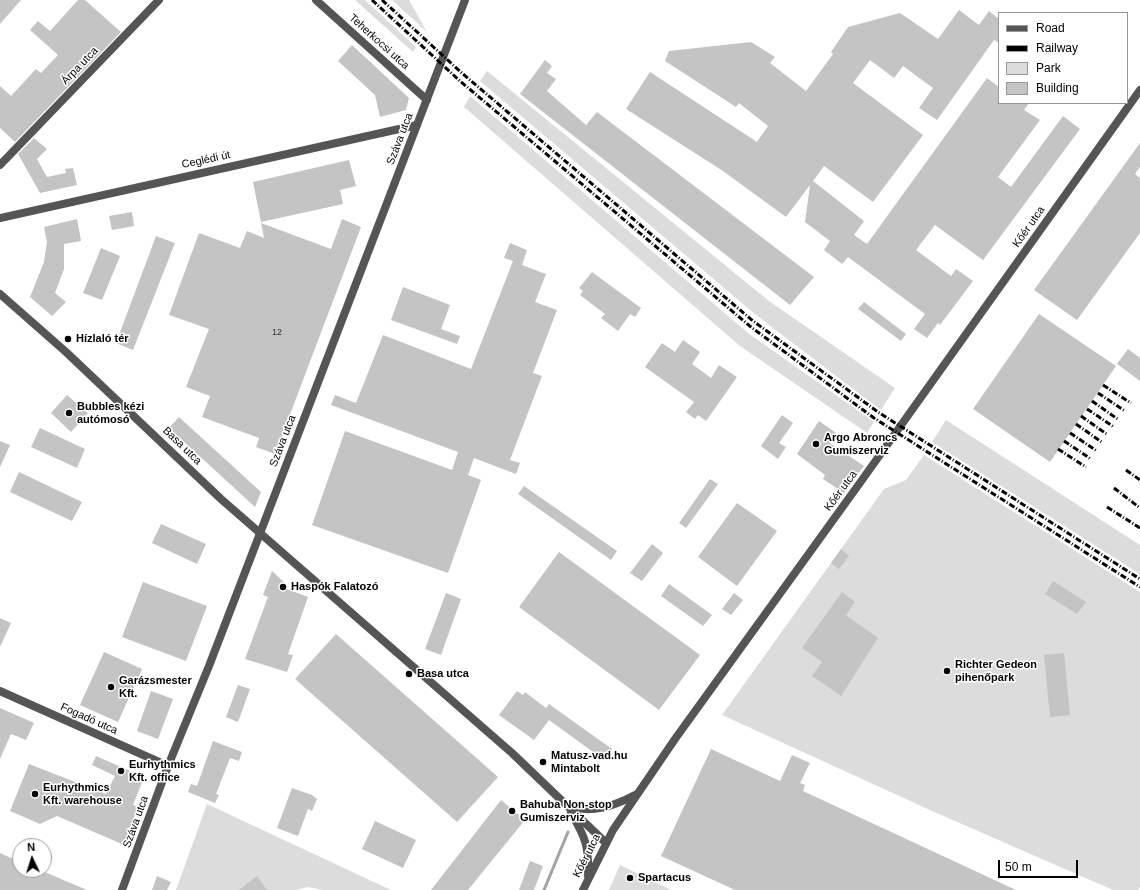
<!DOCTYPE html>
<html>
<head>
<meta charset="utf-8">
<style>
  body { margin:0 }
  #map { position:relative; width:1140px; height:890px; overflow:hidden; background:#fff; font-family:Helvetica,sans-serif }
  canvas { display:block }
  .legend { position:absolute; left:998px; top:12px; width:130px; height:92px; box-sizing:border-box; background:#fff; border:1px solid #999; margin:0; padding:5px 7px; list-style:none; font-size:12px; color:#000 }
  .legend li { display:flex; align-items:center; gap:8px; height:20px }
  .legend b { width:20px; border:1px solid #999 }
  .north { position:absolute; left:12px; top:838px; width:40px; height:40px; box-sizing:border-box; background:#fff; border:1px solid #999; border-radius:50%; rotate:356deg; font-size:11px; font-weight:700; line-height:16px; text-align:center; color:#000 }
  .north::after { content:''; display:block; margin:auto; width:14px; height:18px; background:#000; clip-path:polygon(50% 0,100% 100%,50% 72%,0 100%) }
  .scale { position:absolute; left:998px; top:860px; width:80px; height:18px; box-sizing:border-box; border:2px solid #000; border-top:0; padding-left:5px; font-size:12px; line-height:14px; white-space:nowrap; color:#000; -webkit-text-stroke:3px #fff; paint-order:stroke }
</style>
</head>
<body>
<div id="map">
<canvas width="1140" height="890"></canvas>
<ul class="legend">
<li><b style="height:5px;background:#555"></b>Road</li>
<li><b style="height:5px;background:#000"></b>Railway</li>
<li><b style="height:11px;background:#dcdcdc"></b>Park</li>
<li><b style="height:11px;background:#c4c4c4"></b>Building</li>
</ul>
<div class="north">N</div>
<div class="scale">50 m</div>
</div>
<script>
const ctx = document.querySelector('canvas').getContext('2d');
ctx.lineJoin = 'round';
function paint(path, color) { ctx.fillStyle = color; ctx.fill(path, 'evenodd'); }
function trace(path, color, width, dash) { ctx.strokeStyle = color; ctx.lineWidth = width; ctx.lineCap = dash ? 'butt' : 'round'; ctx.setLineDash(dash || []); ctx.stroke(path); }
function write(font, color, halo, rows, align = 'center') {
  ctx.font = font + ' Helvetica,sans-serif'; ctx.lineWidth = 3; ctx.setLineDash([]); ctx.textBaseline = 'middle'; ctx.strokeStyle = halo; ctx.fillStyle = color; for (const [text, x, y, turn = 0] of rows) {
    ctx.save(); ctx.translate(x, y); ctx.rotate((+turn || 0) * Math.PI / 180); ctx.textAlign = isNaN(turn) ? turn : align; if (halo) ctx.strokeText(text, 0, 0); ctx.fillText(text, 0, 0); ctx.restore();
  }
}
const green = new Path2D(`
  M355 0H365L416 47 413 52Z
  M392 0H409L427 32Z
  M487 71 769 301 895 388 881 410 756 315 480 81Z
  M470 96 748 333 874 422 867 433 740 346 464 107Z
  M946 420 1140 545V574L932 442Z
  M924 455 1140 592V887L1138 890H1113L932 811 722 715 884 489 906 480Z
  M207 804 391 890H322L308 887 296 890H176Z
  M620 865 671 890H609Z`);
const stream = new Path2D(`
  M544 890 568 832`);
const building = new Path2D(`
  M0 0H21L0 24Z
  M78 0H85L121 32 15 142 0 128V86L11 96 36 69 41 73 58 55 30 30 38 21 50 31Z
  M959 10 979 25 989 11 999 19V43L994 40 937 120 919 108 933 88 903 66 894 78 870 60 853 83 923 135 873 202 824 166 813 181 864 221 854 235 867 244 987 78 999 87V103H1029L1024 110 1040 120 998 177 1011 187 1063 116 1080 129 983 260 935 225 916 250 951 276 956 269 973 281 940 325 938 323 927 338 914 329 925 314 848 257 842 264 824 250 830 241 805 222 810 185 786 217 723 171 626 109 650 72 757 142 768 126 739 103 736 107 665 61 669 51 751 42 775 57 770 63 806 91 833 54 831 52 848 27 900 13 938 39Z
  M352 45 409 98 406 110 380 117 375 95 338 61Z
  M545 60 552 66 547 73 556 79 547 91 586 125 597 112 814 277 790 305 520 94Z
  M34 138 47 149 37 159 47 177 66 173 65 169 73 168 77 185 40 193 18 154Z
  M1140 143V167L1135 174 1140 178V233L1077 320 1034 290Z
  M349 160 356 186 340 190 343 204 261 222 253 182Z
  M132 212 134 226 112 230 109 216Z
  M77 219 81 241 64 244V269L55 293 66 302 52 316 30 297 44 262 47 242 44 227Z
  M342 219 361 227 275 454 256 447 259 438 202 417 210 396 186 387 209 329 169 315 199 233 240 248 247 231 264 238 261 223 331 249Z
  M156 236 175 243 133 350 116 343Z
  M510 243 527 250 522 265 546 274 535 302 557 310 533 373 542 376 510 460 520 463 516 474 474 458 468 475 481 480 448 573 312 525 345 431 452 470 458 452 331 405 335 395 356 403 383 335 471 369 513 261 504 258Z
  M101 248 120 256 102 300 83 293Z
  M592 272 641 308 635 317 630 314 618 331 601 318 605 314 580 295 583 291 579 288Z
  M403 287 450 305 441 329 460 336 457 344 391 320Z
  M864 302 906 334 901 341 858 309Z
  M1039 314 1116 366 1050 462 973 409Z
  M683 340 700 352 692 364 711 378 719 365 737 377 706 421 698 415 695 419 686 412 694 402 645 367 662 343 675 352Z
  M1128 349 1140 358V381L1117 364Z
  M67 395 88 413 71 432 51 413Z
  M782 415 793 423 779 443 786 447 778 459 761 446Z
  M179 417 261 492 255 507 169 428Z
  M819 421 836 433 830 443 864 466 844 493 823 479 825 475 797 454Z
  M40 428 85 449 77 468 31 447Z
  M0 441 10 445 0 467Z
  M19 472 82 502 72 521 10 492Z
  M710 479 718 484 686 528 679 523Z
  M524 486 617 551 611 560 518 494Z
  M737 503 777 531 737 586 698 557Z
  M161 524 206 544 197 564 152 543Z
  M652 544 663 553 642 581 630 573Z
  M841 549 849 556 839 569 831 563Z
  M559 552 700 655 659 710 519 607Z
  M272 571 288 586 287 589 308 597 288 654 293 655 287 672 245 659 268 597 263 595Z
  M1053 581 1086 602 1077 614 1045 594Z
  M143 582 207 606 186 661 122 637Z
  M669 584 712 615 703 626 661 596Z
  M842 592 855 602 846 615 878 638 841 696 812 676 822 662 802 648Z
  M446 593 461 599 441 655 425 649Z
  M734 593 743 600 731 615 722 609Z
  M0 618 11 623 0 647Z
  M336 634 498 777 457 822 295 679Z
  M104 652 142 669 118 722 80 705Z
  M1064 653 1070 715 1050 717 1044 655Z
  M238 685 250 689 238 722 226 717Z
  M151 691 173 699 158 739 137 731Z
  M517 691 523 695 525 692 546 708 549 704 612 749 604 760 549 720 534 740 499 715Z
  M0 708 34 723 26 740 11 734 0 759Z
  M213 741 242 752 239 761 230 758 216 794 219 795 215 803 188 792 191 784 197 786Z
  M711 749 780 781 792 755 810 763 800 783 805 785 803 791 1016 890H735L661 856Z
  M96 756 144 777 133 805 138 807 124 845 57 816 40 824 10 811 29 764 106 794 115 776 92 765Z
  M292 788 312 795 317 799 312 811 308 809 298 836 277 828Z
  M501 800 525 820 468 890H431Z
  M375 821 416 840 403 868 362 849Z
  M0 853 20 862V870H40L87 890H0Z
  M530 861 543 866 534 890H519Z
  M157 876 171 882 167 890H152Z
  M257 876 267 890H239Z`);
const minor = new Path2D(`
  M316 0 427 100
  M0 165 159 0
  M0 218 417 125
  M0 691 168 766
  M122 890 168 766 209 666 465 0`);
const tertiary = new Path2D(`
  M0 294 66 352 221 499 512 753 606 843
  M568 806C592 814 614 806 635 795
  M571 813C586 838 589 847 588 876
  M583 890 613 830 675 739 862 480 1140 90`);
const rail = new Path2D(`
  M372 0 460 81 751 327 874 418 1140 587
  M382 0 463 74 753 321 878 412 1140 579
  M1103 385 1131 403
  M1098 393 1125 411
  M1092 401 1119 420
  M1087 409 1114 427
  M1081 416 1108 435
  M1076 424 1103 443
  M1070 433 1097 451
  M1064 441 1091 459
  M1058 449 1086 467
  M1126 470 1140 480
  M1114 488 1140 508
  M1107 507 1140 528`);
const markers = [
  [68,339,4,"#000"],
  [69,413,4,"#000"],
  [816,444,4,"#000"],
  [283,587,4,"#000"],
  [947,671,4,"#000"],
  [409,674,4,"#000"],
  [111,687,4,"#000"],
  [543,762,4,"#000"],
  [121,771,4,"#000"],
  [35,794,4,"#000"],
  [512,811,4,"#000"],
  [630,878,4,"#000"]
];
const numberNames = [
  ["12",277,333]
];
const streetNames = [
  ["Teherkocsi utca",379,42,42],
  ["Árpa utca",80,66,-46],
  ["Száva utca",400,139,-69],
  ["Ceglédi út",206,160,-12],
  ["Kőér utca",1029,227,-55],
  ["Száva utca",283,441,-69],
  ["Basa utca",182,446,44],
  ["Kőér utca",841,491,-54],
  ["Fogadó utca",89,719,24],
  ["Száva utca",136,822,-70],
  ["Kőér utca",587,856,-63]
];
const poiNames = [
  ["Hízlaló tér",76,339],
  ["Bubbles kézi",77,407],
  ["autómosó",77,420],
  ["Argo Abroncs",824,438],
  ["Gumiszerviz",824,451],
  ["Haspók Falatozó",291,587],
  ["Richter Gedeon",955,665],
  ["pihenőpark",955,678],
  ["Basa utca",417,674],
  ["Garázsmester",119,681],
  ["Kft.",119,694],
  ["Matusz-vad.hu",551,756],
  ["Mintabolt",551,769],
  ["Eurhythmics",129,765],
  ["Kft. office",129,778],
  ["Eurhythmics",43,788],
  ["Kft. warehouse",43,801],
  ["Bahuba Non-stop",520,805],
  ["Gumiszerviz",520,818],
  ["Spartacus",638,878]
];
paint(green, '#dcdcdc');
trace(stream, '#a3a3a3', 3);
paint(building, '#c4c4c4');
trace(minor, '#555', 8);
trace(tertiary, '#555', 8);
trace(rail, '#000', 3, [6, 2, 1, 2]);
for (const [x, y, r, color] of markers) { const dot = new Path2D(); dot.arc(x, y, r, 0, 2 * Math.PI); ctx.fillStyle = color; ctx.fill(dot); trace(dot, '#fff', 1.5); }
write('9px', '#313131', null, numberNames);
write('11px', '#000', '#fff', streetNames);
write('bold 11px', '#000', '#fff', poiNames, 'left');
</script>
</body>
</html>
